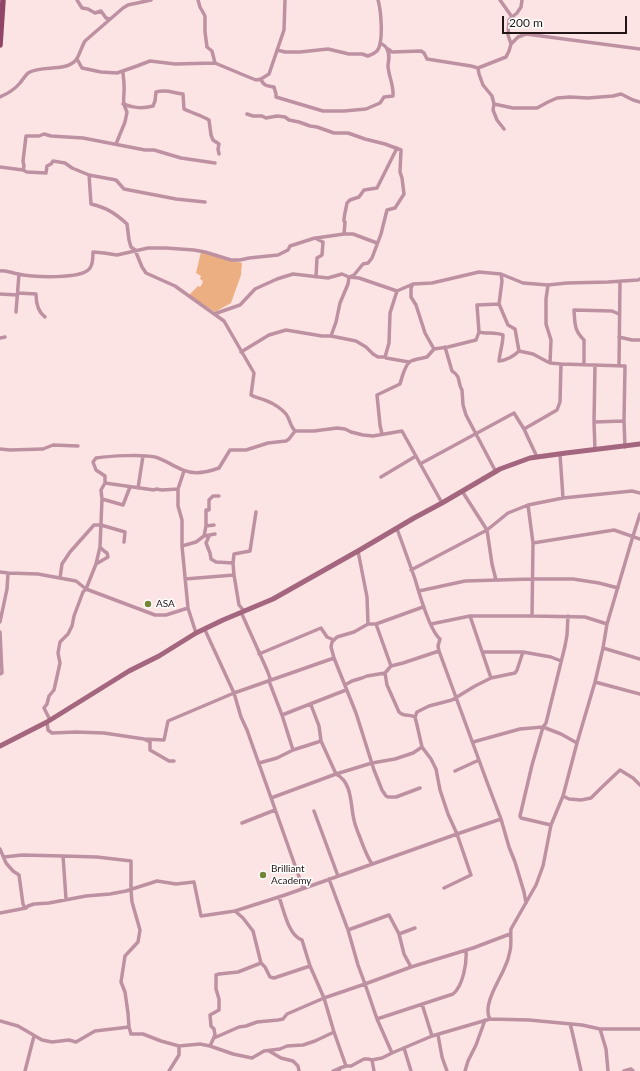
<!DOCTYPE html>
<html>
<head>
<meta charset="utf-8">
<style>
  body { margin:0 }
  #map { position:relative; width:640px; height:1071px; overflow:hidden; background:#fde4e4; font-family:Lato,sans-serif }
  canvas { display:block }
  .scale { position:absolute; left:502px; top:16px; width:125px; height:18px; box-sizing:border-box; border:2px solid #231516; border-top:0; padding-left:5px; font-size:12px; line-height:14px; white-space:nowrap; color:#231516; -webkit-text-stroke:3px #fff; paint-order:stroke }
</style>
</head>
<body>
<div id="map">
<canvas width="640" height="1071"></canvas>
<div class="scale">200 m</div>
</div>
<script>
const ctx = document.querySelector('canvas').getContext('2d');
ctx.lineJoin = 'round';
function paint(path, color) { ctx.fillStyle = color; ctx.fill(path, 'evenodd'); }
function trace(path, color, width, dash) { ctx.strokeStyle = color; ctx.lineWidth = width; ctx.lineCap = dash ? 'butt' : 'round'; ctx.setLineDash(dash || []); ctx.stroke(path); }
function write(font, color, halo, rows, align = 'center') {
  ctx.font = font + ' Lato,sans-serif'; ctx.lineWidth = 3; ctx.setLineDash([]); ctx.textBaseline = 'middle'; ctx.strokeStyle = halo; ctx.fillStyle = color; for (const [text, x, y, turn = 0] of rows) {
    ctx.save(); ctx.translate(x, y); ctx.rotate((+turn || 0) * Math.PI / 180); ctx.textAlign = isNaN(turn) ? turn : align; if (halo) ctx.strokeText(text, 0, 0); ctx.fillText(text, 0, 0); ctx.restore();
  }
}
const green = new Path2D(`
  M201 252 242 263 241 275 231 303 215 312 189 295 198 286 200 287 202 284 203 281 200 279 201 276 196 273Z`);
const street = new Path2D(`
  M77 0 82 8 88 9 95 13 101 11 106 18 110 19
  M198 0 200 7 205 16V32L207 47 212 51 215 63
  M500 0 512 17
  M511 44 518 37 526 34 640 49
  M388 49 392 52 421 51 424 53 427 59 471 66 478 68
  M277 50 285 52H300L328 49 349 54H362L368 56C371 55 375 53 377 51 384 43 381 10 378 0
  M77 59 82 68 101 72 117 73 137 66 150 61 175 64 215 63 246 76 256 80 261 79C263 86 268 86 274 87L276 94V97L323 111H344L366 109 380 103 384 97 393 96C394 85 388 75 388 65 389 59 390 54 387 49 386 46 382 44 380 43
  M261 79 269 74 284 30 285 0
  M0 97C7 94 15 89 20 83 23 79 25 76 28 73 42 64 64 73 76 60 79 56 82 46 85 41L123 8 128 5 151 0
  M123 104C134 108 142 109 153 106L155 101 156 92C167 89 173 93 183 94L184 109C192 113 201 115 209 120L211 135 213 140 219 144 218 149 219 154
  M494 104 513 108H537L548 102 557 98 570 97 588 98 613 96 621 94 633 100 640 102
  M247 114 253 116H262L266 118 277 116 285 117 289 120 299 122 310 126 317 127 334 133H348L365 139 385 144 401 150 400 172 402 178 404 194 395 208 387 210 381 234 372 258 368 263 363 264 354 275 349 277 348 284 340 303 336 322 331 336 356 341 366 347 373 354 378 357H385L386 358 409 362
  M504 129 497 120 493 110 494 104 492 96 483 85 479 74 478 68 506 57 509 51 511 44 508 35 509 20 512 17 517 13 521 7 522 0
  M116 144 125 122 127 112C121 100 125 97 124 85 124 80 123 76 123 71
  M0 167 23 170 24 166 23 161 26 136H39L44 134 51 136 83 138 145 150H154L181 158 215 163
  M23 170 27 172 46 173 47 166 51 164 53 161 65 163 72 168 89 175 116 180 124 189 176 199 205 202
  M89 175 91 204C107 208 115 213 127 224L129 240 131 247 135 250 142 267 146 273 175 286 224 321 254 373 251 395C256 398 261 398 267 401 273 403 282 409 286 414 290 419 290 426 295 431
  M344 234 345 222 344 221C344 215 346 209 347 203L350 200 359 197 364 190 377 188 397 148
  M316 238 344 234H353L377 243
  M0 271C6 270 12 273 18 274 32 277 82 280 90 268 93 264 93 257 93 252L104 253 117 255 148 248H166L194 250 205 252 231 260H240L249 258 278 255 288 250 290 246 315 238 323 242 322 255 317 258 316 277
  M413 284 411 288V297L416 305 425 333 434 349
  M548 285 546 299V324L551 340 550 363
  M18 293 36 294C36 302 38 312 45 317
  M0 294 17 295
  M499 304 508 325 515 329 519 351 533 354 546 361 550 363 561 364
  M16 312 19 274
  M214 314 240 305 255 289 277 279 293 274 328 278 342 274 349 277 359 278 397 291 413 284 432 283 479 272 501 274 523 283 548 285 567 283 608 282 638 280 640 279
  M479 332C487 334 495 332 503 335 503 344 500 351 499 361 507 360 513 357 519 351
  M619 337 632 340H640
  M0 338 5 337
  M445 347 452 371C462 377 457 383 462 390L463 405 466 415 496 472
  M241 352 269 335 286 330 322 336H331
  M385 357 389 343 390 313 397 291
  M584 365V340C574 330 575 324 574 310L612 311 619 314
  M619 366 620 282
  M594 422 624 421
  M524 429 557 410 560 402 561 364 625 366 624 421 625 447
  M382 434 380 425 377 395 400 384C402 377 405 364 411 361 416 359 422 358 427 357L434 349 448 347 476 340 479 332 477 305 499 304 502 281 501 274
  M0 449 10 450 43 449 53 445 78 446
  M595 450 594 422 595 365
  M560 454 563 498
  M420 464 514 413 524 429 537 457
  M184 471 178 489V506L182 520V546L188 608 196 633
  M381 477 416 456
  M105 483 154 490 156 489 162 490 178 489
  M130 487 123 505 102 499 101 490 105 483V476L96 470 93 462 96 458C110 456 141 454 155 457 165 460 173 466 183 470 194 475 208 472 219 468L230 450H246L268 443 286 441 289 439 295 431H314L337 428 345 429 351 432 363 435 373 436 402 431 442 503
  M138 488 143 456
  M462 491 487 530 492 564 496 580
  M528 505 533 543 532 616
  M206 526V510H209V500L213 496H219
  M397 529C403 545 409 562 415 579 419 593 430 631 440 639L438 646 439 651 487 782 501 819 509 847 515 862 524 892 526 903
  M204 536 206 526 214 525
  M209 536 206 543 210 553 211 559 216 562 233 563
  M533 543 614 530 640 539
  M182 546 196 542 204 536 215 534
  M96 564 108 557 107 553 104 551 100 547
  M411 570 487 530 508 513 528 505 563 498 632 491 640 493
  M0 572 8 573 38 574 76 581 86 589 155 615H166L188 608
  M234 575 239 605 244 611
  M60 578 62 564 70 552 94 525H101L125 532 124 542
  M185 579 234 575 233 563 234 554 250 551 256 512
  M419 591 465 581 532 579H573L599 583 618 588
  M241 612 267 670 270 678 269 681 282 715 293 750
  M470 616 491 678
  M0 622 7 589 8 573
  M368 624 354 632 337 637 332 642 331 647 334 658 356 713 374 770 382 790 386 796 388 797H396L420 788
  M376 624 423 607
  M431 624 470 616H532L585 617 607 624
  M205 630 234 693 241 717 247 730 303 888
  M0 632 2 673 0 674
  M603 648 640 659
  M483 652H523
  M259 654 321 628 327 637 334 640
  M391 666 403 663 439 651
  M385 673 387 685 399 712C404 717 409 714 415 717L417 725 422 747 431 759 436 769 440 790 448 814 457 834 471 875 444 888
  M595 682 640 694
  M345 685 352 681 362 678 367 676 385 673 391 666 376 624H368L367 597 358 551
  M282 715 346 690
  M415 717 417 712 429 706 452 700 475 686 491 678 515 673 517 670 523 652 551 657 561 661
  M50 720 44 708 47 704 49 696 54 690 60 663 58 653 60 642 68 634 72 626 74 616 83 592 86 589 96 564 100 547 102 499
  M47 722 48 730 52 733 76 732 104 733 144 739 150 742V750L169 761H174
  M144 739 164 740 168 721 234 693 334 658
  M321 741 336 774C353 783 350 804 354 820 355 825 357 830 359 835 363 845 366 855 372 864
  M473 742 520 729 543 727 561 734 577 743
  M259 763 277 758 293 750 321 741 319 726 311 705
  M455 771 479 760
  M563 796 569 799 581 800 591 798 601 788 620 770 633 778 640 785
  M271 798 336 774 372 763 395 759 413 753 422 747
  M314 811 338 876
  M242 823 275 810
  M551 825 521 818 520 816 532 765 543 727 546 723 565 646 567 635 568 616
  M0 849 6 863 13 871 19 875 23 904 25 908
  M63 856 97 857 131 861V890L132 902 140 930 138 942 125 956 121 982 125 992 128 1013 129 1027
  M4 857 22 855 63 856 66 899
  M329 879 348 930 358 965 365 984 411 967 473 948 510 934
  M235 911 243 918 253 931 261 963
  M0 913 26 908 28 906 34 904 49 903 86 896 110 894 126 891 157 881 176 884 194 882 201 916 235 911 285 895 457 834 501 819
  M348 930 389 915 399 934 404 954 411 967
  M399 934 415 928
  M422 1004 432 1036
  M377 1019 453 994C463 986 467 963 466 950
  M490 1019C482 1006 499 981 504 969 507 963 509 957 510 951 512 943 510 936 511 929L536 885 543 866 551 825 563 796 577 743 595 682 603 648 607 624 633 536 640 514
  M0 1021 18 1026 42 1040 52 1042 69 1040 76 1042 95 1031 129 1027 131 1034H143L161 1041 179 1046 200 1044 210 1046 233 1054 252 1058 264 1051 280 1049 287 1046 303 1045 315 1041 334 1032 324 998 365 984 377 1019 392 1053
  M570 1024 572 1031 581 1071
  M600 1029 606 1049 608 1071
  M334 1032 346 1066
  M438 1035 442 1057 447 1071
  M214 1038 239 1027 246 1026 257 1022 278 1020 283 1019 287 1014 324 998 310 966 302 940C288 935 284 910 279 897
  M210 1046 215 1035 214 1029 211 1026 210 1015 219 1010V999L216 989V975L219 974 238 972 261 963 265 967 270 977 274 978 310 966
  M404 1048 411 1071
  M269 1051 281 1058 293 1061 298 1066 299 1071
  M372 1060 374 1071
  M25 1071 34 1036
  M169 1071 179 1055V1046
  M333 1071 340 1068
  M339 1071 340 1068 346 1066H351L364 1059H368L372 1060 382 1058 392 1053 432 1036 490 1019 529 1020 582 1025 600 1029H640
  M465 1071 468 1061 476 1045 485 1020
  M624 1071 631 1069 633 1071`);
const secondary = new Path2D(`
  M0 746 47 722 129 671 159 656 196 633 223 620 273 599 358 551 414 518 442 503 500 469 530 458 566 453 640 444`);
const primary = new Path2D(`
  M0 45 3 0`);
const markers = [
  [148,604,4,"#738637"],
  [263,875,4,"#738637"]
];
const poiNames = [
  ["ASA",156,604],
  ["Brilliant",271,869],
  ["Academy",271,881]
];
paint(green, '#ecaf81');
trace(street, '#be91a2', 3.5);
trace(secondary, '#a4667e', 5);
trace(primary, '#904566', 5.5);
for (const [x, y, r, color] of markers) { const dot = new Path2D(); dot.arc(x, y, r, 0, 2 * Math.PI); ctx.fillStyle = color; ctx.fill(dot); trace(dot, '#fff', 1.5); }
write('10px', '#231516', '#fff', poiNames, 'left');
</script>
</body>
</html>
